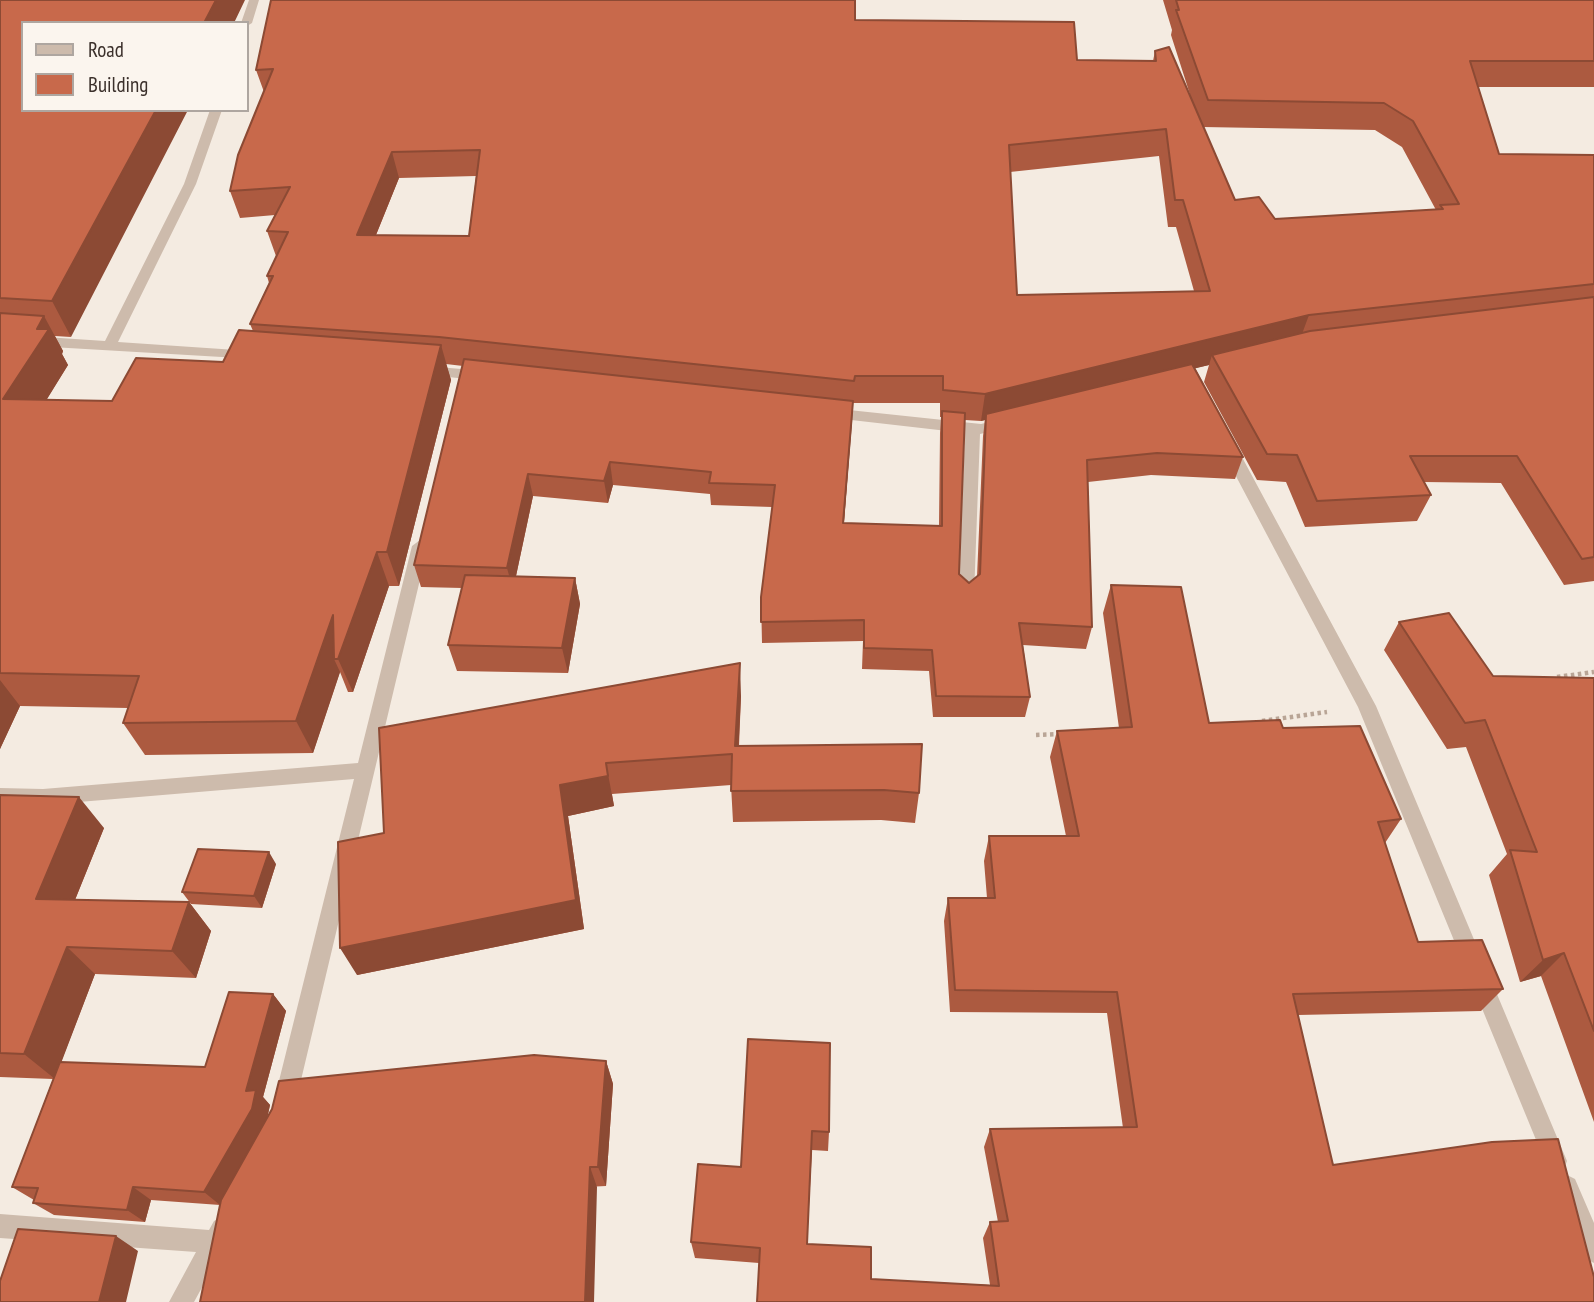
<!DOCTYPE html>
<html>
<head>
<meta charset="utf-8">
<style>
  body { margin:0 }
  #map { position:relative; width:1594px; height:1302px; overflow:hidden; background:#f4ebe1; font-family:"PT Sans Narrow",sans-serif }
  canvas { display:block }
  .legend { position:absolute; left:21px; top:21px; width:228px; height:91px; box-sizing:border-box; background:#fbf5ee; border:2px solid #aea6a0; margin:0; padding:9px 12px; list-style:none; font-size:21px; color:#3b302b }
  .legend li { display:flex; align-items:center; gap:14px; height:35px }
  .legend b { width:35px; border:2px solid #aea6a0 }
</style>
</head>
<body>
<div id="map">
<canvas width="1594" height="1302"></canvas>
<ul class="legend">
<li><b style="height:9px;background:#cdbbac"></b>Road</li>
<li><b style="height:19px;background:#c8694b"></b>Building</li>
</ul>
</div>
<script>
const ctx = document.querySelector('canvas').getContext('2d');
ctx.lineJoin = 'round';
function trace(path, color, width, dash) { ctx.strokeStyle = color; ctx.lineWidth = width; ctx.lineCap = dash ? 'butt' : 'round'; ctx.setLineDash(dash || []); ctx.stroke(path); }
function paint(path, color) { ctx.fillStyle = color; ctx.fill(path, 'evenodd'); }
const path = new Path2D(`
  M1557 677 1594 672
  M1262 721 1327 712
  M1036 735 1062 734`);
const street = new Path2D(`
  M249 0H259L252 23 247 26V23H241Z
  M210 110H222L196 184 118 342 251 351 256 353V359L0 344V334L105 341 184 184Z
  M426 366 485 371 492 376 485 381 421 374V368Z
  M830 408 981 424 1006 418 1011 419 1014 423 1011 427 980 434 974 596 972 601 966 602 958 596 965 433 825 417 822 413 825 409Z
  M1228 441 1236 446 1376 706 1567 1161 1564 1169 1556 1172 1548 1169 1358 707 1220 446Z
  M420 540 428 546 296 1101 293 1109 285 1112 277 1109 274 1101 354 779 43 805 0 804V788L43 789 358 763 412 546Z
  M1567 1175 1575 1179 1594 1223V1263L1586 1259 1555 1187 1559 1179Z
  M0 1214 209 1230 214 1221 222 1217 230 1221 234 1229 194 1302H169L196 1252 0 1238Z`);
const wall = new Path2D(`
  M0 0 71 337 55 336 63 351 62 354 68 365 46 400 112 401 223 362 253 331 250 324 269 283 267 276 276 256 267 231 275 215 240 218 230 191 264 92 256 70 855 20 1077 60 1153 61 1155 51 1194 107 1171 35 1172 30 1163 0H1594V87H1478L1499 154 1594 155V581L1564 585 1501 483 1424 482 1431 495 1417 521 1305 527 1286 482 1257 480 1204 382 1209 365 1195 368 1243 457 1235 479 1151 475 1088 482 1092 627 1086 649 1023 645 1030 697 1025 717H933L929 671 862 669 863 641 762 643 761 597 772 507 711 505 710 494 613 485 608 503 533 496 516 576 575 578 580 604 568 673 457 671 448 645 462 588 421 587 414 565 463 366 446 364 451 380 399 586H389L353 692H348L340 672 313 753 145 755 123 723 128 708 20 706 0 749ZM1203 127 1375 130 1402 147 1436 210 1275 219 1235 200ZM1159 156 1168 227H1176L1194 291 1017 295 1010 172ZM476 176 469 236 376 235 399 178ZM853 403H940V417H941L940 433 939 526 844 523ZM965 420 981 421 985 420 983 436 977 577 969 583 959 574Z
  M1111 585 1209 723 1283 728 1401 819 1385 843 1418 942 1503 989 1481 1011 1298 1015 1333 1165 1594 1277 757 1302 759 1263 695 1258 691 1242 741 1167 748 1039 829 1132 828 1151 812 1150 807 1244 871 1279 990 1285 983 1238 990 1222H998L984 1147 990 1129 1123 1128 1107 1013 950 1012 944 921 948 898H987L984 861 989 836H1066L1050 757 1057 731 1119 728 1103 613Z
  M1399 622 1493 676 1594 678V1122L1541 976 1520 982 1489 875 1507 854 1466 747 1447 749 1384 650Z
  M741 696 739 746 919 793 915 823 881 820 733 822 731 785 612 794 614 806 568 816 584 929 357 975 384 833Z
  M0 795 104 828 75 900 189 902 211 931 196 978 95 974 61 1062 205 1067 273 994 286 1011 263 1097 270 1105 267 1118 606 1061 613 1084 606 1186 220 1205 151 1200 145 1222 54 1215 33 1203 34 1200 12 1187 53 1079 0 1077Z
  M276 864 262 908 191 904 182 892Z`);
const shadedWall = new Path2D(`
  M216 0H245L234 23H204Z
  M156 110H188L71 337 52 301Z
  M392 152 399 178 365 262 357 235Z
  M1309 315 1299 342 1212 355 1209 365 986 420V414L985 420 981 421 985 394Z
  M44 316 63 351 62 354 68 365 25 435 3 399Z
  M441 345 451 380 399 586 387 552Z
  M853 401 852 423 842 545 843 523Z
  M610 462 613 485 608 503 604 481Z
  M528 474 533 496 513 590 507 568Z
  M377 552 389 586 353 692 338 659H334L340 672 313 753 296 721 333 615Z
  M575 578 580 604 568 673 562 648Z
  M740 663 741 696 737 777 735 746Z
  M0 680 20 706 0 749Z
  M606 763 614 806 568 816 584 929 357 975 340 948 560 785Z
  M79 797 104 828 64 927 36 899Z
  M269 852 276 864 262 908 254 896Z
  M189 902 211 931 196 978 172 951Z
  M67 947 95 974 55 1079 24 1054Z
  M1564 953 1541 976 1520 982 1543 960Z
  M273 994 286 1011 263 1097 270 1105 266 1124 220 1205 204 1192Z
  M606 1061 613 1084 606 1186 598 1167Z
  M590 1167 597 1187 594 1302H585Z
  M133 1187 151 1200 145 1222 127 1210Z
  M116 1236 138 1251 126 1302H99Z`);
const building = new Path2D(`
  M0 0H216L204 23H23V110H156L52 301 0 298Z
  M271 0H855V20L1074 22 1077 60 1156 61 1155 51 1169 47 1235 200 1259 197 1275 219 1443 209 1440 205 1459 204 1413 121 1384 103 1208 100 1176 10H1179L1176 0H1594V61H1470L1499 154 1594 155V284L1309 315 985 394 943 390V376H855L854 381 439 337 250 324 273 276H267L288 232 267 231 290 187 230 191 238 155 273 69 256 70ZM1166 129 1175 200H1183L1210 291 1017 295 1009 145ZM480 150 469 236 357 235 392 152Z
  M1594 297V557L1582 559 1517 456H1410L1431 495 1317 501 1297 455 1267 454 1212 355 1310 331Z
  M0 313 44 316 37 329H49L3 399 112 401 136 358 223 362 239 330 441 345 387 552H377L338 659H334L333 615 296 721 123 723 139 676 0 673Z
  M464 359 853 401 843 523 942 526V411L965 413 959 574 969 583 980 574 986 414 1192 364 1243 457 1157 453 1087 460 1092 627 1019 623 1030 697 936 696 932 650 864 648V620L761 622V597L775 485 709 483 711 472 610 462 604 481 528 474 507 568 414 565Z
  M465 575 575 578 562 648 448 645Z
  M1111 585 1181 587 1209 723 1280 720 1283 728 1360 726 1401 819 1378 822 1418 942 1482 940 1503 989 1293 994 1333 1165 1492 1142 1558 1139 1594 1277V1302H757L760 1248 691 1242 698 1164 741 1167 748 1039 830 1043 829 1132 812 1131 807 1244 871 1247V1279L999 1286 990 1222 1008 1221 990 1129 1137 1127 1117 992 955 990 948 898H995L989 836H1079L1057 731 1132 727Z
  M1449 613 1493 676 1594 678V1031L1564 953 1543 960 1510 850 1537 852 1485 720 1465 723 1399 622Z
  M740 663 735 746 922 744 919 793 884 790 731 791 732 754 606 763 608 776 560 785 576 900 340 948 338 842 384 833 379 728Z
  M0 795 79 797 36 899 189 902 172 951 67 947 24 1054 0 1053Z
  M198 849 269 852 254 896 182 892Z
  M229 992 273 994 246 1091 256 1090 252 1109 204 1192 133 1187 127 1210 33 1203 38 1188 12 1187 60 1062 205 1067Z
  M534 1055 606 1061 598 1167H590L585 1302H200L221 1200 272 1109 279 1081Z
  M18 1229 116 1236 99 1302H0V1281Z`);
trace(path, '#b9a596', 4.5, [3.5, 3.5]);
paint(street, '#cdbbac');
paint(wall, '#ac5a40');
paint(shadedWall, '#8c4a34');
paint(building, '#c8694b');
trace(building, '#8c4a34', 2);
</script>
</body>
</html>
